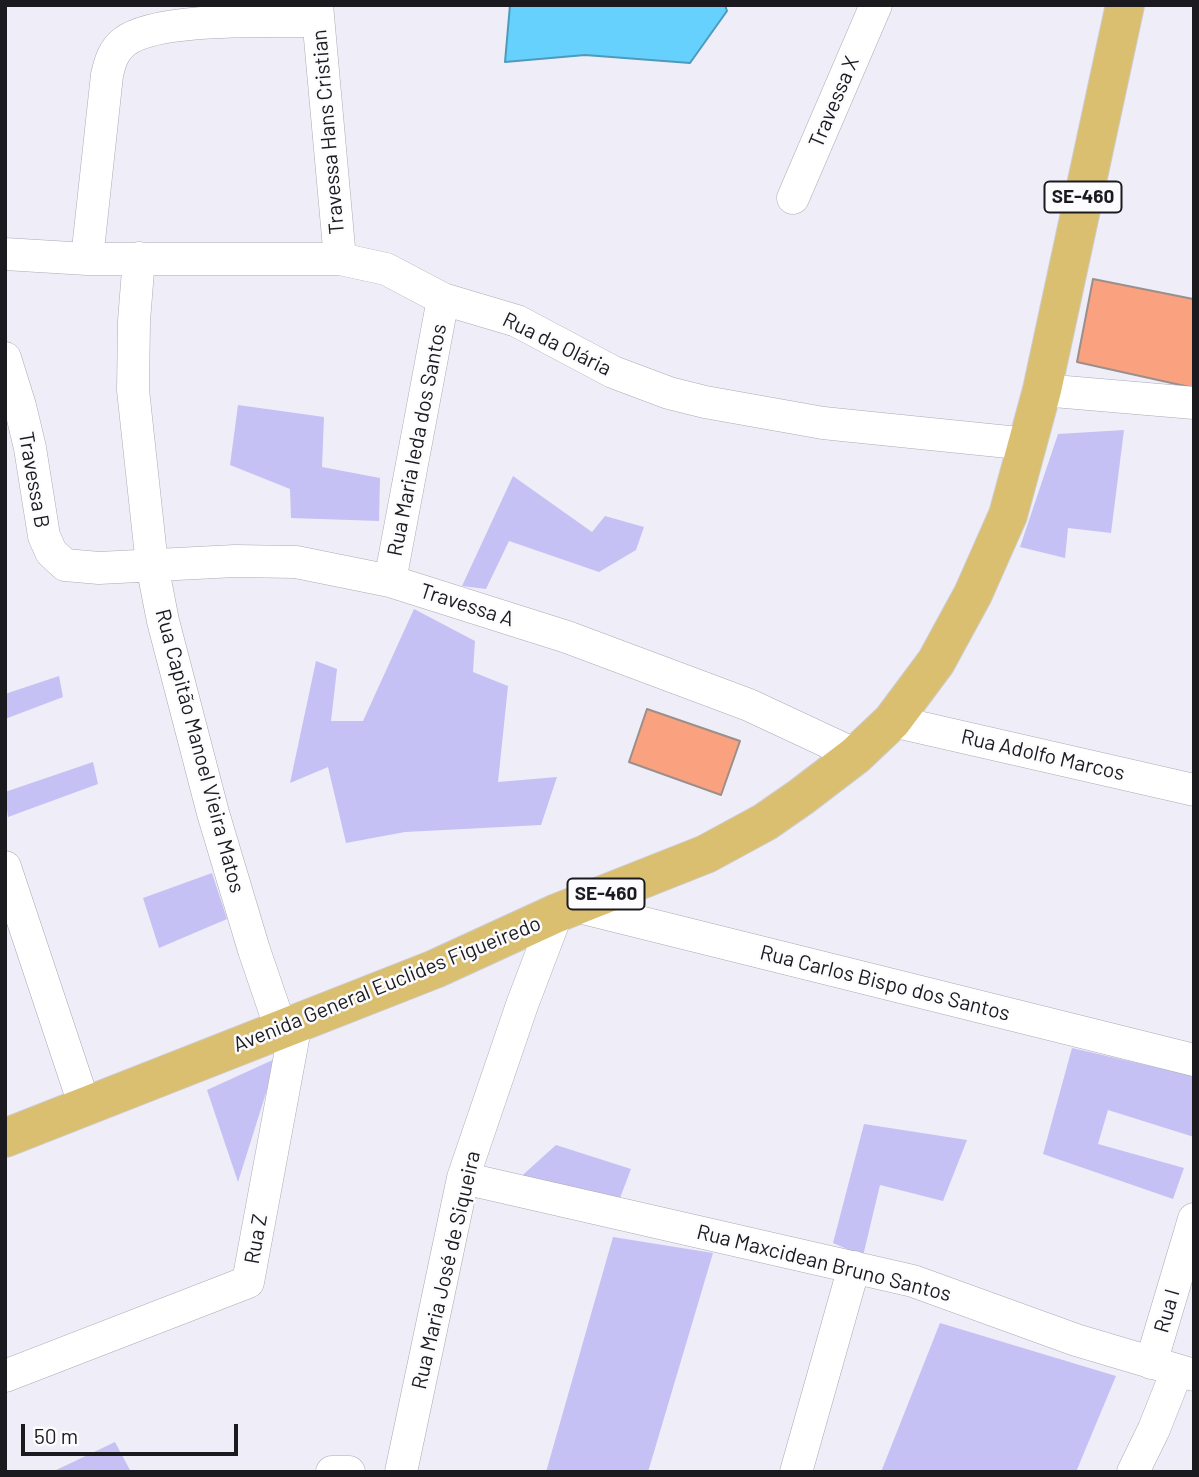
<!DOCTYPE html>
<html>
<head>
<meta charset="utf-8">
<style>
  body { margin:0 }
  #map { position:relative; width:1199px; height:1477px; overflow:hidden; background:#eeedf8; font-family:Barlow,sans-serif }
  canvas { display:block }
  .frame { position:absolute; inset:0; border:7px solid #1b1b1f; pointer-events:none }
  .scale { position:absolute; left:21px; top:1424px; width:217px; height:32px; box-sizing:border-box; border:4px solid #1b1b1f; border-top:0; padding-left:9px; font-size:21px; line-height:24px; white-space:nowrap; color:#1b1b1f; -webkit-text-stroke:5px #fcfcfe; paint-order:stroke }
</style>
</head>
<body>
<div id="map">
<canvas width="1199" height="1477"></canvas>
<div class="frame"></div>
<div class="scale">50 m</div>
</div>
<script>
const ctx = document.querySelector('canvas').getContext('2d');
ctx.lineJoin = 'round';
function paint(path, color) { ctx.fillStyle = color; ctx.fill(path, 'evenodd'); }
function trace(path, color, width, dash) { ctx.strokeStyle = color; ctx.lineWidth = width; ctx.lineCap = dash ? 'butt' : 'round'; ctx.setLineDash(dash || []); ctx.stroke(path); }
function write(font, color, halo, rows, align = 'center') {
  ctx.font = font + ' Barlow,sans-serif'; ctx.lineWidth = 5; ctx.setLineDash([]); ctx.textBaseline = 'middle'; ctx.strokeStyle = halo; ctx.fillStyle = color; for (const [text, x, y, turn = 0] of rows) {
    ctx.save(); ctx.translate(x, y); ctx.rotate((+turn || 0) * Math.PI / 180); ctx.textAlign = isNaN(turn) ? turn : align; if (halo) ctx.strokeText(text, 0, 0); ctx.fillText(text, 0, 0); ctx.restore();
  }
}
const green = new Path2D(`
  M238 405 324 417 322 467 380 478 379 521 291 518 290 489 230 465Z
  M1124 430 1111 533 1068 528 1065 558 1020 547 1058 434Z
  M513 476 592 532 605 516 644 527 636 550 599 572 509 541 486 589 462 586Z
  M414 609 475 641 473 672 508 686 498 782 557 777 541 825 405 832 346 843 328 767 290 783 316 661 337 669 331 721H363Z
  M59 676 63 697 5 719V694Z
  M93 762 98 784 8 817 5 792Z
  M212 873 227 919 159 948 143 898Z
  M1072 1048 1194 1076V1137L1108 1110 1098 1144 1184 1168 1173 1199 1043 1154Z
  M277 1058 238 1182 207 1090Z
  M864 1124 967 1140 943 1201 880 1185 863 1256 833 1243Z
  M556 1145 631 1169 620 1198 516 1181Z
  M613 1237 713 1253 648 1472H546Z
  M940 1323 1116 1376 1076 1472H881Z
  M115 1442 131 1472H52Z`);
const water = new Path2D(`
  M510 5H725L727 11 690 63 585 55 505 62Z`);
const building = new Path2D(`
  M1093 279 1193 299 1194 294V388L1077 362Z
  M647 709 740 741 721 795 629 762Z`);
const minor = new Path2D(`
  M317 5 340 259
  M793 198 876 5
  M5 254 87 259H340L386 269 443 299 517 321 613 372 669 393 705 402 823 423 1028 444
  M139 258 134 321 133 390 152 565 163 621 213 813 254 950 281 1029
  M87 259 107 75C110 62 113 51 124 42 158 16 273 22 318 21
  M5 358 20 406 30 448 44 536 51 552 65 565 99 568 235 561 296 562 390 581 567 637 749 705 856 755
  M1042 390 1194 403
  M390 581 443 299
  M892 721 1194 790
  M5 867 85 1107
  M575 906 1194 1060
  M463 1178 913 1281 1076 1340 1194 1375
  M1151 1363 1194 1219
  M5 1376 248 1282 296 1023
  M332 1472H349
  M401 1472 463 1178 522 1005 557 913
  M796 1472 854 1267
  M1133 1472 1154 1429 1177 1371`);
const major = new Path2D(`
  M5 1138 435 969 557 913 706 854 765 822 801 797 856 755 892 721 936 662 973 594 1008 515 1042 390 1125 5`);
const shields = [
  [1083,197,77],
  [606,894,77]
];
const shieldNames = [
  ["SE-460",1083,197],
  ["SE-460",606,894]
];
const streetNames = [
  ["Travessa X",834,102,-67],
  ["Travessa Hans Cristian",328,132,-95],
  ["Rua da Olária",557,344,26],
  ["Rua Maria Ieda dos Santos",417,440,-79],
  ["Travessa B",34,480,80],
  ["Travessa A",467,605,18],
  ["Rua Capitão Manoel Vieira Matos",200,751,75],
  ["Rua Adolfo Marcos",1043,755,13],
  ["Rua Carlos Bispo dos Santos",885,983,14],
  ["Avenida General Euclides Figueiredo",387,984,-22],
  ["Rua Z",256,1239,-80],
  ["Rua Maxcidean Bruno Santos",824,1263,14],
  ["Rua Maria José de Siqueira",446,1270,-77],
  ["Rua I",1167,1311,-74]
];
paint(green, '#c6c1f4');
paint(water, '#65d1fc');
trace(water, '#4f9aba', 2);
paint(building, '#faa280');
trace(building, '#9b8f8b', 2);
trace(minor, '#abaab5', 33);
trace(major, '#cdcdce', 40);
trace(minor, '#fff', 32);
trace(major, '#dbbf71', 38);
for (const [x, y, w] of shields) { const box = new Path2D(); box.roundRect(x - w / 2, y - 15.5, w, 31, 5); ctx.fillStyle = '#fcfcfe'; ctx.fill(box); trace(box, '#1b1b1f', 2); }
write('bold 19px', '#1b1b1f', null, shieldNames);
write('21px', '#1b1b1f', '#fcfcfe', streetNames);
</script>
</body>
</html>
